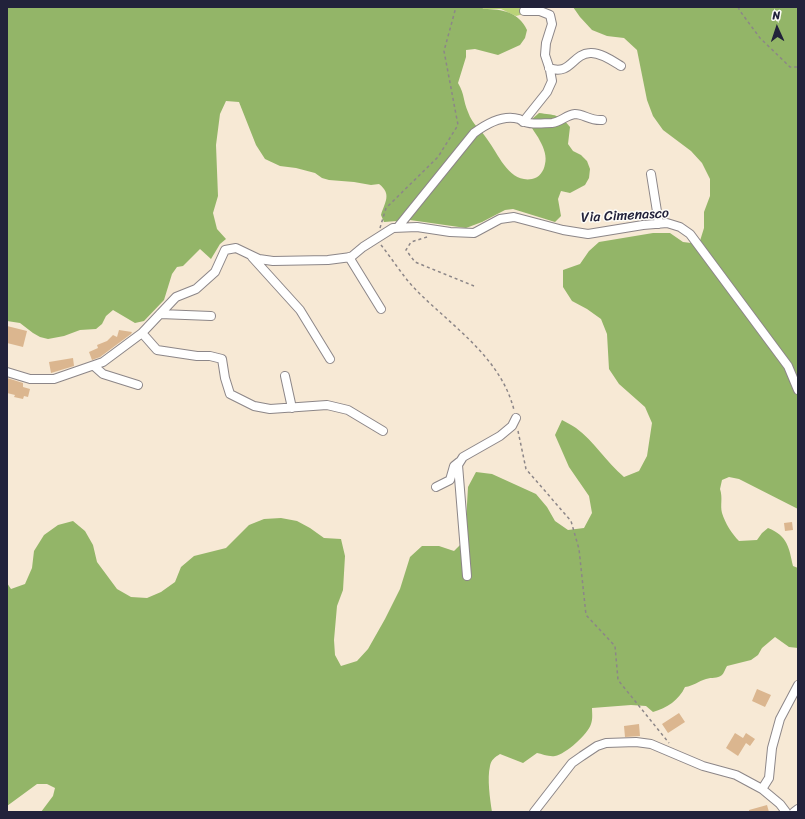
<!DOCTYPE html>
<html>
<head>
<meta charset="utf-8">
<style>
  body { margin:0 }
  #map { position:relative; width:805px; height:819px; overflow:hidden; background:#f7e9d5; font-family:Sriracha,sans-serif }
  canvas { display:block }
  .frame { position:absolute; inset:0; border:8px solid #22223b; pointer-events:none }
  .north { position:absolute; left:757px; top:8px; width:40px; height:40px; -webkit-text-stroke:3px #fdfcf7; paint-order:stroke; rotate:357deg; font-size:11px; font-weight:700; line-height:16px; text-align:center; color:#22223b }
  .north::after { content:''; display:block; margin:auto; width:14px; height:18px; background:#22223b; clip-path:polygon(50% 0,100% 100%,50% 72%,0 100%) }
</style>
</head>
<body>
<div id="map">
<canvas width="805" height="819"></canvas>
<div class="frame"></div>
<div class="north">N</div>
</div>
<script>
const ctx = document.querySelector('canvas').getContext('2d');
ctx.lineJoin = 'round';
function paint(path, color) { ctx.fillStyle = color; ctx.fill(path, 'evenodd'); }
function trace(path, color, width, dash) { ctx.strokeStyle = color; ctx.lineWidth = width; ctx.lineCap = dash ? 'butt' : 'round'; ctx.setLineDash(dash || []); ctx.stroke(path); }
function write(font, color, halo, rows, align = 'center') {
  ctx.font = font + ' Sriracha,sans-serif'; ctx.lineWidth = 3; ctx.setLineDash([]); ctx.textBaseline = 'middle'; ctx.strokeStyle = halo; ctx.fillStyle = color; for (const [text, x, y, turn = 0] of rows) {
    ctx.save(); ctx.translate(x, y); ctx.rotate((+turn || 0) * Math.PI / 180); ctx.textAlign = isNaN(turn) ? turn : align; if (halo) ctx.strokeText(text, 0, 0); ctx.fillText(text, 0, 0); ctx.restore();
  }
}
const green = new Path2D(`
  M481 7H550L516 16 501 9H484Z`);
const forest = new Path2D(`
  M7 7H481L484 9C502 9 519 12 527 30L525 38 520 45 498 55 475 49 466 50V57L458 83C465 95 463 101 468 112 473 126 480 128 487 139 499 155 509 183 532 179 539 178 544 171 545 164 547 157 544 148 540 141 538 136 534 132 532 128 531 125 532 121 532 119L539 113C554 115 560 114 570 127L568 144 573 151 581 155 587 161 590 169 589 178 585 185 570 193 561 191 558 199 561 216 555 222 513 209 505 210 482 222 466 228 410 220 384 222 381 215C385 202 392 194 379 184L371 185 354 182 329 180 322 178 315 173 296 168 280 166 265 159 256 145 239 102 226 101 220 114 216 145 218 196 213 213 217 229 226 239 220 244 211 259 200 249 183 266 177 267 172 274 164 300 144 321 135 323 113 310 106 316 102 324 96 329 80 330 64 336 48 339 40 337 33 333 20 323 7 321Z
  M573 7H798V509L739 479 729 477 722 480 720 489C723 498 720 505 722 513 725 523 732 534 739 541L757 540 762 533 768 528C788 536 789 548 793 566L798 568V648L789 647 775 637 762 648 758 655 751 660 727 666C725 669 724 673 722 675 717 679 712 677 706 679 698 681 694 686 685 687 679 700 667 708 653 712L646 706 631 705 592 708C592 713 593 719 591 724 588 734 566 754 555 756 549 757 542 754 537 753L523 763 500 754C495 757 491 760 490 766 487 778 490 799 492 812H41L53 796 55 788 47 784H37L7 806V583L11 589 25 584 32 568 34 551 44 535 58 525 73 521 85 531 93 545 97 562 117 589 131 597 147 598 161 592 175 582 181 567 194 556 226 548 249 525 264 519 281 518 297 521 310 528 324 538 341 539 345 556 343 590 337 606 334 640 335 655 341 666 357 661 368 649 385 619 400 589 410 557 422 546H439L454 551 465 540 468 487 476 472 492 474 536 494 547 507 555 521 568 530 584 528 592 513 589 496 569 467 555 435 562 420C567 423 572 425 576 428 594 441 606 462 624 477L639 471 647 456 652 423 645 407 619 384 609 369 607 334 601 319 587 309 572 301 563 287V270L580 264 589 251 599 242 653 233H670L683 242 699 244 704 228V212L710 196V179L702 163 691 151 663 130 653 116 647 100 637 50 624 38 607 36 592 30 580 17Z`);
const building = new Path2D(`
  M7 326 27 331 23 347 7 343Z
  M119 330 132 332 131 334 100 357 92 360 89 352 98 348 97 345 107 341 113 335 117 337Z
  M73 358 74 366 51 373 49 362Z
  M7 378 23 383V387L30 389 28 397 24 396 23 399 14 397 15 395 7 393Z
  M792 522 793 530 785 531 784 523Z
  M757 689 771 695 765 707 752 701Z
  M679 713 685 722 668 733 662 724Z
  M639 724 640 736 625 737 624 726Z
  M735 733 743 738 746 733 755 739 750 746 746 743 738 756 726 748Z
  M767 805 769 812H749V810Z`);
const path = new Path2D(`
  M738 7 740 11 760 38 790 67H798
  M380 228 386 208 438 157 458 125 444 51 456 7
  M427 237 411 242 406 250 415 262 474 286
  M381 245C393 260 404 278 417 291 453 327 501 358 514 410
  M518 431 526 469 571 521 579 549 586 615 615 646 618 680 669 743`);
const minor = new Path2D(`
  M549 68C571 76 572 54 590 53 600 52 613 61 621 66
  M523 122 547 92 552 81 550 70 545 55 546 43 552 24 550 15 540 11H524
  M651 174 659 224
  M398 227 474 133C486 124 503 114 519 119 521 120 523 122 525 122 533 125 544 123 552 123 561 122 566 115 575 114 584 114 590 121 602 120
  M252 257 300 310 330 359
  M349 257 381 309
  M160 314 211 316
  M142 333 157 350 197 356H210L222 359 225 378 230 394 254 406 270 409 327 405 348 410 383 431
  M94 366 103 374 138 385
  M7 372 30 379H54L103 362 142 333 176 297 196 289 215 272 225 250 236 248 259 259 273 261 328 260 351 257 363 247 393 228 417 227 450 232 474 233 500 219 514 217 563 230 588 234 643 225 667 223 680 227 690 234 788 366 798 390
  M285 376 292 408
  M436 487 450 480 454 466 459 462
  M467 576 458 465 463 457 500 436 512 426 516 418
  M762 789 769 778 772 748 780 719 798 685
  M534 812 572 763 582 756 597 746 606 743 636 742 651 744 703 766 736 775 762 789 780 804 786 812
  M794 812 798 809`);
const streetNames = [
  ["Via Cimenasco",625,216,-3]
];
paint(green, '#bad378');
paint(forest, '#93b568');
paint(building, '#dbb68f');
trace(minor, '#8c8688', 10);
trace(path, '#8c8688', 1.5, [3, 3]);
trace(minor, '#fff', 8);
write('14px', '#22223b', '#fdfcf7', streetNames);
</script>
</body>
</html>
